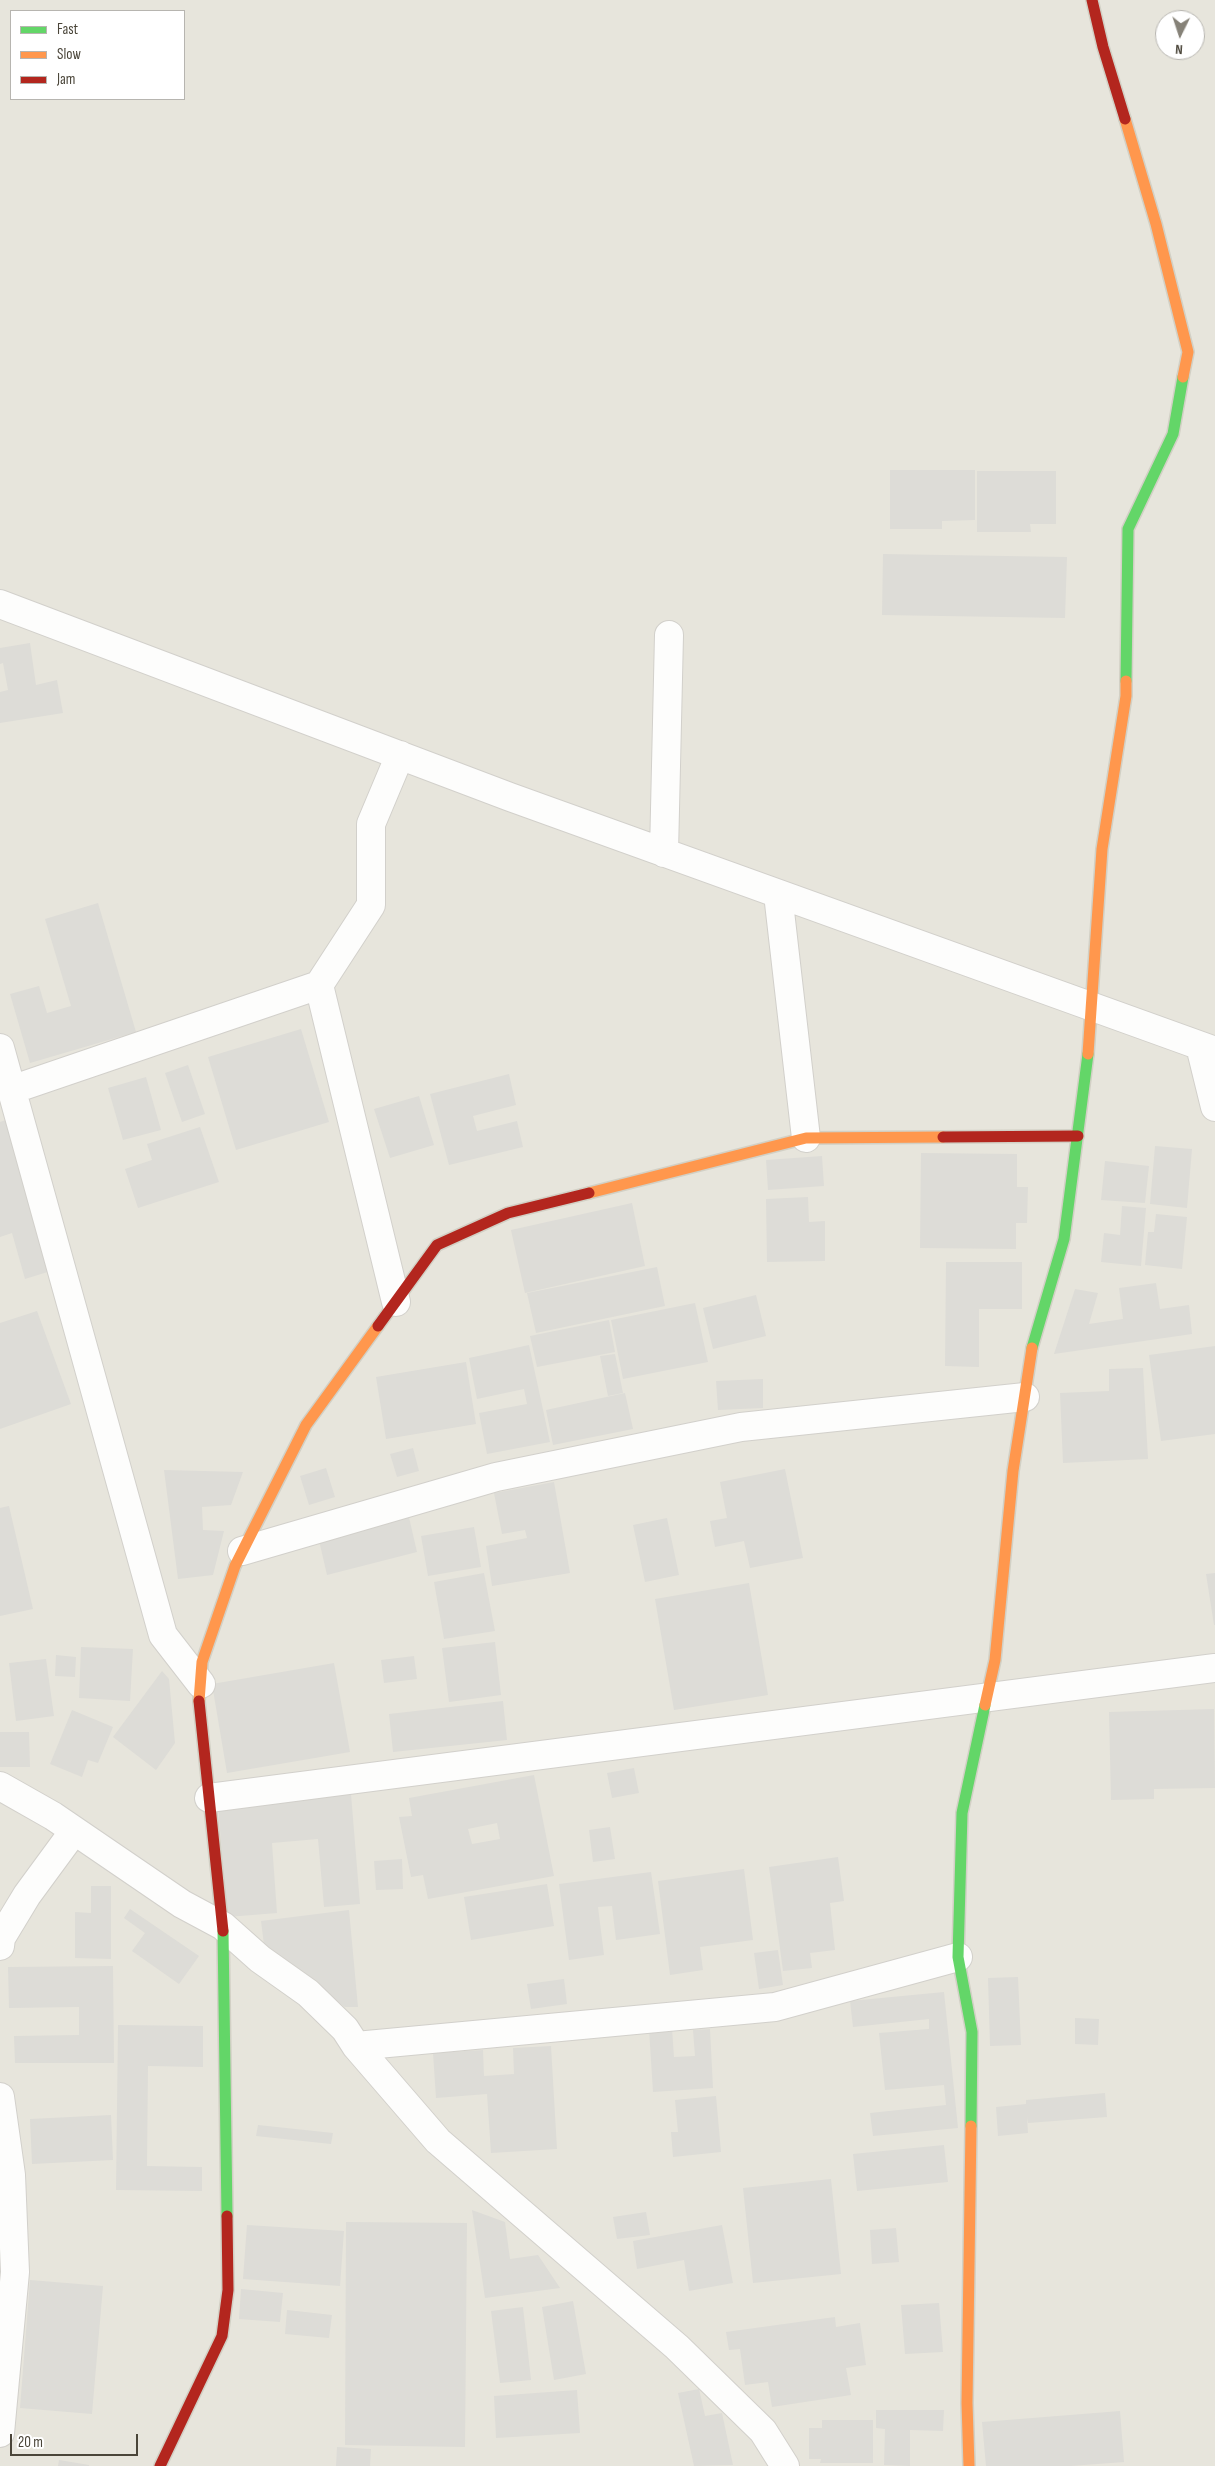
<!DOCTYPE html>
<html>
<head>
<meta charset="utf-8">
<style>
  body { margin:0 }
  #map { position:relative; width:1215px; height:2466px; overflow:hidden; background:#f4f3ee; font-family:"Sofia Sans Condensed",sans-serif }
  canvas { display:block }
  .legend { position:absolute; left:10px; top:10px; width:175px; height:90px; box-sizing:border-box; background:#fff; border:1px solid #b7b5b0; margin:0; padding:6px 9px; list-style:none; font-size:15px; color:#4a4539 }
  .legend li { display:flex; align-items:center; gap:10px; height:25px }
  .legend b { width:25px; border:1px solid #b7b5b0 }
  .north { position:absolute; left:1155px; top:10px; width:50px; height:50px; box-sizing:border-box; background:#fff; border:1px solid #b7b5b0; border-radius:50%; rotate:184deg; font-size:14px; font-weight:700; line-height:20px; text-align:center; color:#4a4539 }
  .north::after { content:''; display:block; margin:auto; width:18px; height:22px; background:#868278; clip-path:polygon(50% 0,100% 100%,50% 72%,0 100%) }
  .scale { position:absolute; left:10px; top:2434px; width:128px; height:22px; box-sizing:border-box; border:2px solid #4a4539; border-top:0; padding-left:6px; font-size:15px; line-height:18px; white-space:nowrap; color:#4a4539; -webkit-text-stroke:4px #fff; paint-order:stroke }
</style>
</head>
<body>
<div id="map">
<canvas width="1215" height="2466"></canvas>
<ul class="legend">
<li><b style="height:6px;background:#63d668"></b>Fast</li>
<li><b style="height:6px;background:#ff974d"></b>Slow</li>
<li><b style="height:6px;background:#b3261e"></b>Jam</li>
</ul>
<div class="north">N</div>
<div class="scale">20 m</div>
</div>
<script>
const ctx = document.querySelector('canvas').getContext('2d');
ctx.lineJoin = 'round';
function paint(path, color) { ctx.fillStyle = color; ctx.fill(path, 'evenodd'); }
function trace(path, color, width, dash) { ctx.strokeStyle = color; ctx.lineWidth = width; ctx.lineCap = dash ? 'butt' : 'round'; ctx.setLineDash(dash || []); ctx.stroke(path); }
const residential = new Path2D(`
  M0 0H1215V2466H0ZM11 11H184V99H11ZM1165 20H1195V50H1165Z`);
const building = new Path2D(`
  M890 470H975V520L942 521V529H890Z
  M977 471H1056V524H1030L1031 532H977Z
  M883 554 1067 557 1065 618 882 615Z
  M30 643 36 685 57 680 63 713 0 723V692L8 690 3 663 0 664V648Z
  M98 903 136 1032 30 1063 10 994 39 986 47 1013 71 1006 45 919Z
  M301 1029 329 1122 236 1150 208 1057Z
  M188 1065 205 1114 182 1122 165 1073Z
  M509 1074 516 1105 473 1116 477 1131 517 1121 523 1147 449 1165 430 1094Z
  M146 1077 161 1130 123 1140 108 1088Z
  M419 1096 434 1145 390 1158 374 1109Z
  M9 1119 54 1270 25 1279 12 1233 0 1237V1122Z
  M200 1127 219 1182 138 1208 125 1169 152 1160 147 1144Z
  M1155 1146 1192 1149 1187 1208 1150 1204Z
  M921 1153 1017 1154V1187H1028L1027 1223H1016V1249L920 1248Z
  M822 1156 824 1186 768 1190 766 1160Z
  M1105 1161 1149 1166 1145 1203 1101 1200Z
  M808 1197 809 1222 825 1221V1261L767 1262 766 1199Z
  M632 1203 645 1266 525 1293 511 1230Z
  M1122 1206 1146 1208 1141 1266 1101 1262 1104 1233 1120 1235Z
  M1156 1214 1187 1217 1182 1269 1145 1265 1148 1232H1154Z
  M946 1262H1022V1309H979V1367L945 1366Z
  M657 1267 665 1306 536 1333 527 1293Z
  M1156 1283 1160 1309 1189 1305 1192 1334 1054 1354 1075 1289 1098 1293 1089 1324 1123 1319 1119 1288Z
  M756 1295 766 1336 713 1349 703 1308Z
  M695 1303 708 1362 623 1379 611 1320Z
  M37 1311 71 1404 0 1429V1323Z
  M609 1320 615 1352 537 1367 530 1336Z
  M529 1345 550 1442 487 1454 479 1413 527 1404 524 1389 477 1399 469 1358Z
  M1215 1346V1434L1161 1441 1149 1355Z
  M615 1354 623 1393 608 1396 600 1356Z
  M466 1362 476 1424 386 1439 376 1377Z
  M1143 1368 1148 1459 1063 1463 1060 1393 1109 1391V1369Z
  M763 1379V1408L718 1410 716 1381Z
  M625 1393 633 1429 553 1445 546 1410Z
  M413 1448 419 1471 397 1477 390 1454Z
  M326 1468 335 1497 309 1505 300 1476Z
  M785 1469 803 1558 750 1568 744 1541 715 1547 710 1521 727 1518 720 1482Z
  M164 1470 243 1472 231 1505 202 1507 203 1530 224 1531 213 1575 178 1579Z
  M554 1482 570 1573 492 1586 486 1546 527 1538 525 1530 502 1534 494 1493Z
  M9 1506 33 1609 0 1616V1508Z
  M408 1513 417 1552 327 1575 318 1536Z
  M667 1518 679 1575 645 1582 633 1525Z
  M474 1527 481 1567 428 1576 421 1536Z
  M484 1573 495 1631 444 1639 434 1582Z
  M1215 1573V1625H1214L1206 1574Z
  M749 1583 768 1695 674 1710 655 1599Z
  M495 1642 501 1695 449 1702 442 1648Z
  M81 1647 133 1649 130 1701 79 1698Z
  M56 1655 76 1657 75 1677 55 1676Z
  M414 1656 417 1679 384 1683 381 1660Z
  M46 1659 54 1716 16 1721 9 1663Z
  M334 1663 350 1752 227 1773 212 1684Z
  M162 1671 169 1679 175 1743 156 1770 113 1737Z
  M503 1701 507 1740 393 1752 389 1714Z
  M1214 1709 1215 1788 1154 1789V1799L1111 1800 1109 1712Z
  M72 1710 113 1727 98 1763 88 1760 82 1777 50 1764Z
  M0 1732H29L30 1767H0Z
  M634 1768 639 1793 612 1798 607 1773Z
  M534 1775 554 1876 428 1899 423 1875 411 1877 399 1817 412 1816 409 1798ZM497 1823 500 1839 472 1844 468 1829Z
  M351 1794 360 1904 324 1907 318 1839 272 1843 277 1913 227 1917 218 1805Z
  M610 1827 615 1859 593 1862 589 1830Z
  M838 1857 844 1901 830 1903 835 1950 810 1953 812 1968 783 1971 769 1867Z
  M402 1859 403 1889 376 1890 374 1861Z
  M744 1869 753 1940 700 1947 703 1970 670 1975 658 1881Z
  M651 1872 660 1934 616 1940 612 1906 598 1907 604 1955 569 1960 559 1884Z
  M547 1884 554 1926 471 1940 464 1897Z
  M91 1886H111V1959L75 1958V1912L91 1913Z
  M130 1909 199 1956 179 1984 132 1951 145 1933 124 1918Z
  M349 1910 358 2007H345L264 1945 261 1921Z
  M778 1950 783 1985 759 1989 754 1953Z
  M113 1966 114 2063H15L14 2036 79 2035V2007L9 2008 8 1967Z
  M1018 1977 1021 2045 990 2046 988 1978Z
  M564 1979 567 2004 531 2009 527 1984Z
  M944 1992 958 2128 873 2136 870 2113 946 2105 944 2085 885 2090 879 2033 929 2029V2019L853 2027 850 2001Z
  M1075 2018 1099 2019 1098 2045 1075 2044Z
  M118 2025 203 2026V2067L148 2066 147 2166 202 2167V2191L116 2190Z
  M672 2028 674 2057 695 2056 693 2030 710 2029 713 2088 653 2092 649 2029Z
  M551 2046 557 2149 491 2153 487 2094 436 2098 433 2053 483 2050 484 2076 514 2074 513 2048Z
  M1105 2093 1107 2117 1028 2123 1027 2117 1028 2133 998 2136 996 2107 1026 2104V2100Z
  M716 2096 721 2152 673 2157 671 2132H678L675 2100Z
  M111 2115 113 2160 32 2164 30 2119Z
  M258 2125 333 2133 331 2144 256 2136Z
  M944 2145 948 2182 857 2191 853 2154Z
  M831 2179 841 2274 753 2283 743 2188Z
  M472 2210 505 2222 510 2259 538 2255 560 2288 485 2298Z
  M646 2212 650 2235 617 2239 613 2217Z
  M346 2222 467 2223 465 2447 345 2445Z
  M247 2225 344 2231 340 2286 243 2279Z
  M722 2225 733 2283 689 2291 684 2260 637 2269 633 2241Z
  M896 2228 899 2262 872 2264 870 2230Z
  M30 2280 103 2286 92 2414 20 2408Z
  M241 2289 283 2293 280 2322 239 2319Z
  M573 2301 586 2374 554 2380 542 2307Z
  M939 2303 943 2352 905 2354 901 2305Z
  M523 2307 531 2380 500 2383 491 2311Z
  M287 2310 332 2315 329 2338 285 2334Z
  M835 2317 836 2327 860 2323 866 2365 846 2368 851 2395 772 2407 768 2382 745 2385 740 2349 729 2350 726 2332Z
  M699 2389 705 2416 722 2413 733 2465 694 2466 678 2393Z
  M577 2390 580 2433 496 2438 494 2396Z
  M876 2410H944L943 2431 910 2430V2466L884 2465 885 2429 876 2428Z
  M1120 2411 1124 2462 1070 2466H986L982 2422Z
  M822 2420H873V2463H820L821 2459H809V2428H822Z
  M337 2447 371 2449 370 2466H336Z
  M59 2460 89 2465V2466H58Z`);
const street = new Path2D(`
  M0 604 510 797 1215 1051
  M664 853 669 635
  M778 894 806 1138
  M319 985 396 1302
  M1200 1046 1215 1107
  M0 1048 163 1635 201 1684
  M11 1090 319 985 371 905V824L400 755
  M242 1551 496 1477 741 1427 1025 1397
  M0 1786 53 1816 182 1904 223 1926 260 1959 308 1993 345 2029 356 2046 438 2141 677 2347 763 2431 785 2466
  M209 1798 1215 1668
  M0 1946 1 1938 27 1895 74 1831
  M356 2046 775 2007 958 1957
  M0 2097 11 2175 15 2272 0 2433`);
const fast = new Path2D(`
  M1126 681 1128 529 1173 434 1183 377
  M1032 1348 1064 1239 1088 1054
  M223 1931 227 2216
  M971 2126 972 2032 958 1957 962 1813 985 1705`);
const slow = new Path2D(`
  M1125 119 1156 224 1188 352 1183 377
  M1088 1054 1102 849 1126 696V681
  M589 1193 806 1138 943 1137
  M199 1701 202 1662 235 1566 306 1425 378 1326
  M985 1705 995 1660 1013 1471 1032 1348
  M969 2466 967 2403 971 2126`);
const jam = new Path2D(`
  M1092 0 1103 47 1125 119
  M943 1137 1078 1136
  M378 1326 437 1245 508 1213 589 1193
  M199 1701 223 1931
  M160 2466 222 2336 228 2290 227 2216`);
paint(residential, '#e7e5dc');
paint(building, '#dddcd7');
trace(street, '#d2d0cb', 30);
trace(fast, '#d2d0c5', 14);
trace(slow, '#d2d0c5', 14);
trace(jam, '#d2d0c5', 14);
trace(street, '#fdfdfc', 28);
trace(fast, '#63d668', 11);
trace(slow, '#ff974d', 11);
trace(jam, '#b3261e', 11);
</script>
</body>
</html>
